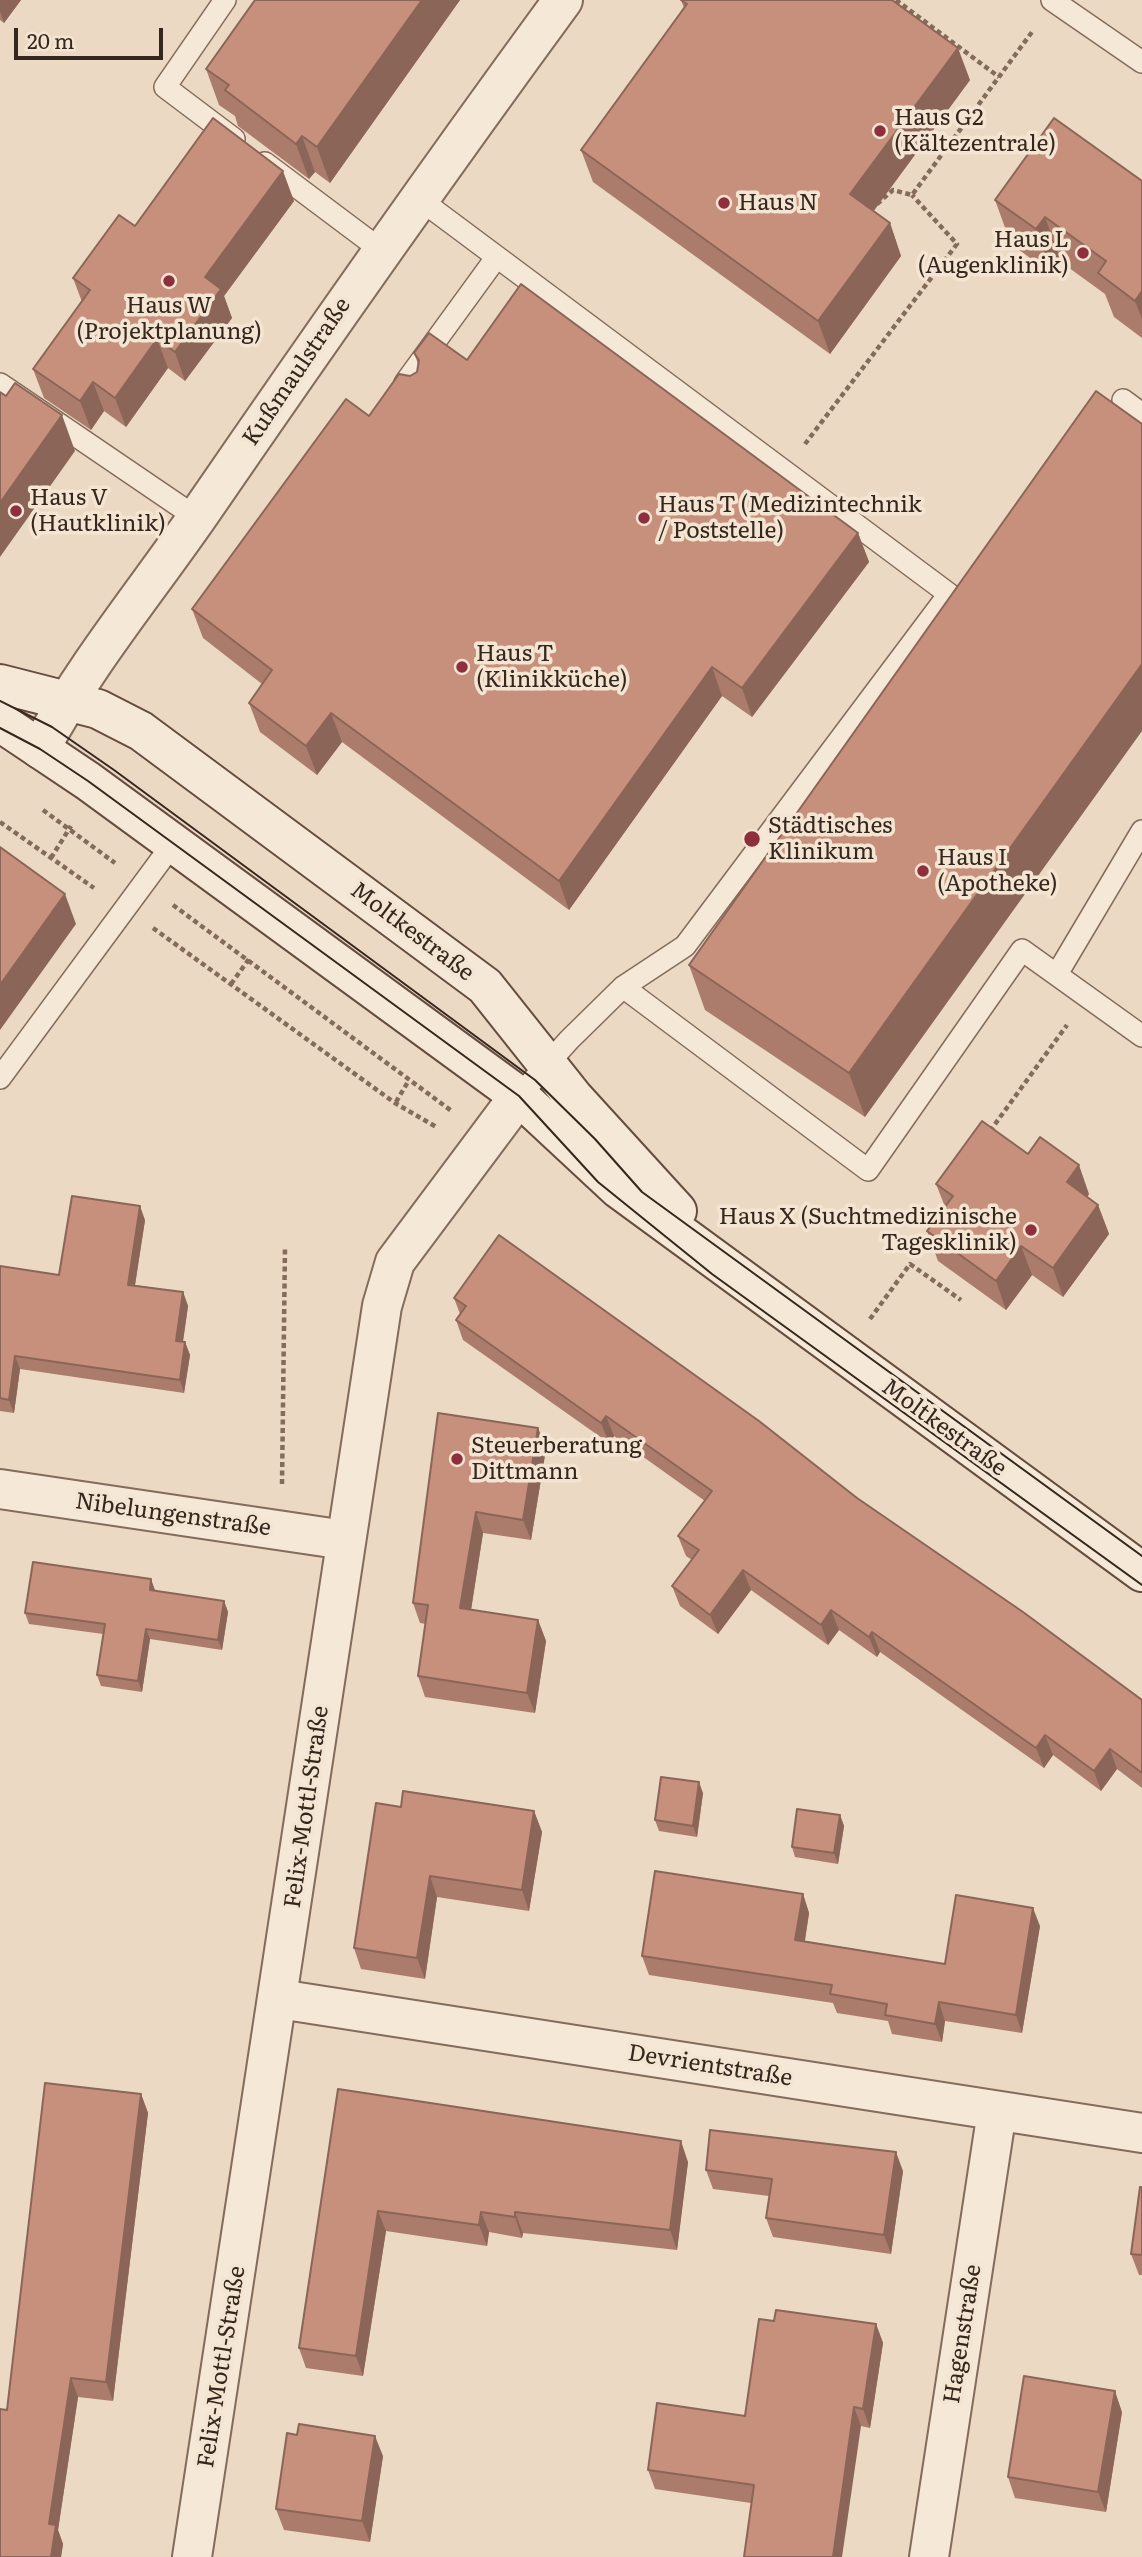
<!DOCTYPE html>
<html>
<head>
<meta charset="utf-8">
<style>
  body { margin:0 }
  #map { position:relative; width:1142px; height:2557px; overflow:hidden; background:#ebd9c3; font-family:Literata,serif }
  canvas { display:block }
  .scale { position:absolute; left:14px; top:28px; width:149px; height:32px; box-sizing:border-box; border:4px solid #35261e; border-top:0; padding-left:9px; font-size:21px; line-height:24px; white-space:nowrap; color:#35261e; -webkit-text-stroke:5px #f3e5d2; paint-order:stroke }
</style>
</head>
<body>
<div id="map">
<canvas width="1142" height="2557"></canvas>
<div class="scale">20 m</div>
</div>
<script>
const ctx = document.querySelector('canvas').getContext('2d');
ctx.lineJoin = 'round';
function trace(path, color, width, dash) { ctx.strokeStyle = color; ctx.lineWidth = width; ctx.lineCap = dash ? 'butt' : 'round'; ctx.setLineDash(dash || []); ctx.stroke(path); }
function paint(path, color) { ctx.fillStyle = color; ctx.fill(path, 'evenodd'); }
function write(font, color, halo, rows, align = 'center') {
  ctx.font = font + ' Literata,serif'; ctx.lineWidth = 7; ctx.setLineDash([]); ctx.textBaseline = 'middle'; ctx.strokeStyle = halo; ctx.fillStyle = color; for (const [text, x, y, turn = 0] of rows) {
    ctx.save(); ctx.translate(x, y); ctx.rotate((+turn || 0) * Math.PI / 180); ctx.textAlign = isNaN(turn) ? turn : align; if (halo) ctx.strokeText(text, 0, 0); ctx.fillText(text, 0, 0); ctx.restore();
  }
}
const path = new Path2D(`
  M896 0 999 77
  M877 204 893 190 912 195 1032 32
  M805 444 957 244 912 195
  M43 810 115 863
  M0 822 94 888
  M51 858 71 826
  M173 905 453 1112
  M153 928 395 1103 438 1128
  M231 984 249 959
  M396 1102 409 1080
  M990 1131 1067 1025
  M870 1319 910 1264 961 1300
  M282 1484 285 1247`);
const service = new Path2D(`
  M225 0 165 87 234 139
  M1052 0 1142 62
  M265 163 381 250
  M418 198 949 594 685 946 623 987 569 1040 519 1096
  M0 384 197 518
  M417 393 405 383 496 258
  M1123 400 1142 414
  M1057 974 1142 831
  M623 987 868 1170 1022 950 1142 1036
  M0 1078 172 845`);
const minor = new Path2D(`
  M0 1489 345 1540
  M279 1999 1142 2133
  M929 2557 997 2111`);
const tertiary = new Path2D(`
  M40 749C86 663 148 589 203 509 321 337 440 168 563 0
  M192 2557 382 1306 395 1262 519 1096`);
const secondary = new Path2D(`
  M0 684 98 709 141 731 485 986 574 1098 677 1211
  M0 722 88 781 519 1096 619 1189 1142 1572`);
const tram = new Path2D(`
  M0 701 52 727 114 770 535 1080 595 1139 642 1192 1142 1556
  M0 728 40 749 88 781 519 1096 598 1182 712 1274 1142 1585`);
const wall = new Path2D(`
  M0 0H21L4 23 0 20Z
  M255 0H460L330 183 315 172 309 179 238 126 235 116 219 105 206 69Z
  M681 0 970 80 873 211 890 223 901 256 830 354 593 182 581 150 684 8Z
  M1142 181V338L1114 317 1105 294 1061 262 1052 274 1011 244 995 200Z
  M294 201 224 296 232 318 185 381 168 368 126 427 104 411 91 430 44 398 33 369 82 302 73 278 135 226Z
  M414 353 467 360 858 533 869 562 752 717 722 696 569 910 342 742 317 775 260 732 249 703 262 684 203 638 192 609 369 416 410 376 417 372 418 364Z
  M1096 391 865 1117 705 1010 689 965Z
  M1028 1154 1089 1194 1087 1197 1098 1205 1109 1234 1063 1297 1032 1275 1006 1310 938 1261 927 1231 945 1207 936 1184Z
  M145 1220 135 1285 183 1292 188 1306 183 1342H185L190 1355 184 1393 20 1369 14 1413 0 1411V1266L59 1275Z
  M454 1298 857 1498 1142 1700V1788L1117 1769 1101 1791 1053 1755 1044 1768 880 1652 877 1657 839 1630 828 1645 751 1590 718 1634 680 1606 672 1586 692 1560 686 1556 678 1536 705 1501 614 1436 609 1443 463 1340 456 1320 460 1314Z
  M438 1413 538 1428 546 1449 531 1540 483 1533 471 1610 538 1620 546 1641 535 1713 425 1697 418 1676 426 1624 420 1623 413 1603Z
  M155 1591 224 1601 228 1612 222 1650 150 1639 142 1692 101 1686 97 1675 103 1634 29 1624 25 1613Z
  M703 1793 697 1837 659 1831 655 1820Z
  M401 1807 534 1811 542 1832 529 1911 437 1897 425 1979 361 1969 354 1948Z
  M840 1815 844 1826 838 1864 795 1857 792 1847Z
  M803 1894 809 1913 805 1941 945 1964 1040 1926 1022 2033 945 2021 942 2042 892 2034 888 2021 837 2013 833 2003 649 1975 642 1956Z
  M338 2089 688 2162 677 2250 523 2233 522 2238 489 2232 487 2246 386 2231 363 2376 306 2368 299 2348Z
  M141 2094 148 2113 113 2401 78 2397 58 2530 63 2544 61 2557H0L7 2410Z
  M706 2170 903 2171 891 2254 773 2237 766 2218 769 2196 713 2189Z
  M1142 2187V2275H1139L1131 2254Z
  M774 2321 876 2324 883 2343 870 2428 861 2426 751 2503 655 2489 648 2470 745 2416Z
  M1122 2412 1106 2512 1015 2498 1008 2477Z
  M383 2456 370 2542 284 2530 276 2509Z`);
const shadedWall = new Path2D(`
  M0 0H21L4 23 0 11Z
  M422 0H460L330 183 317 147Z
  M958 48 970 80 862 227 850 194Z
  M302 136 315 172 309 179 296 144Z
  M283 171 294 201 224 296 232 318 185 381 175 352 205 277Z
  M1045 217 1061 262 1052 274 1036 229Z
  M890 223 901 256 830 354 818 321Z
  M1142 291V319L1135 301Z
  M157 339 168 368 126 427 115 398Z
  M93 382 104 411 91 430 80 401Z
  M62 415 75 451 0 557V503Z
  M858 533 869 562 752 717 742 688Z
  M1142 664V731L865 1117 849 1073Z
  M712 667 722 696 569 910 559 881Z
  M331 713 342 742 317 775 306 746Z
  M65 894 76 924 0 1030V985Z
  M1079 1165 1089 1194 1077 1211 1067 1182Z
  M1098 1205 1109 1234 1063 1297 1053 1268Z
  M140 1206 145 1220 133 1298 128 1285Z
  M1021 1246 1032 1275 1006 1310 996 1281Z
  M183 1292 188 1306 181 1354 176 1341Z
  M185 1342 190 1355 184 1393 180 1380Z
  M15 1356 20 1369 14 1413 9 1400Z
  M606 1416 614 1436 609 1443 601 1423Z
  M538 1428 546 1449 531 1540 523 1520Z
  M476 1512 483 1533 468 1629 460 1608Z
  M743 1570 751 1590 718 1634 710 1615Z
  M151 1579 155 1590 154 1601 150 1590Z
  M224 1601 228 1612 222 1650 218 1640Z
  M831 1610 839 1630 828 1645 821 1625Z
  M538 1620 546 1641 535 1713 527 1693Z
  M146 1629 150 1639 142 1692 138 1681Z
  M872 1632 880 1652 877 1657 869 1637Z
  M1045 1735 1053 1755 1044 1768 1036 1748Z
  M1110 1749 1117 1769 1101 1791 1094 1771Z
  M699 1782 703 1793 697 1837 693 1826Z
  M534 1811 542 1832 529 1911 522 1890Z
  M840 1815 844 1826 838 1864 834 1853Z
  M430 1876 437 1897 425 1979 417 1958Z
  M803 1894 809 1913 802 1958 795 1940Z
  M1033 1908 1040 1926 1022 2033 1016 2015Z
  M939 2002 945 2021 942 2042 935 2024Z
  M141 2094 148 2113 113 2401 106 2382Z
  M681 2141 688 2162 677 2250 670 2230Z
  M896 2152 903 2171 891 2254 884 2235Z
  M378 2211 386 2231 363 2376 356 2356Z
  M481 2212 489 2232 487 2246 479 2225Z
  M515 2212 523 2233 522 2238 515 2217Z
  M876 2324 883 2343 870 2428 863 2409Z
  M71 2378 78 2397 58 2530 63 2544 61 2557H51L49 2524Z
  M1115 2391 1122 2412 1106 2512 1098 2492Z
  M854 2407 861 2426 842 2557H833Z
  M375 2436 383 2456 370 2542 362 2521Z`);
const building = new Path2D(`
  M255 0H422L317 147 302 136 296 144 225 90 229 85 206 69Z
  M681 0H892L958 48 850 194 890 223 818 321 581 150 687 4Z
  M213 118 283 171 205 277 221 289 175 352 157 339 115 398 93 382 80 401 33 369 90 290 73 278 119 215 135 226Z
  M1054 118 1142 181V291L1135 301 1098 273 1106 261 1045 217 1036 229 995 200Z
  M521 284 858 533 742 688 712 667 559 881 331 713 306 746 249 703 272 670 192 609 346 399 369 416 399 374 410 376 417 372 419 360 414 353 429 333 467 360Z
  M15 383 62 415 0 503V392L6 396Z
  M1096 391 1142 424V664L849 1073 689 965Z
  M0 847 65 894 0 985Z
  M982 1121 1028 1154 1040 1137 1079 1165 1067 1182 1098 1205 1053 1268 1021 1246 996 1281 927 1231 953 1196 936 1184Z
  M72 1196 140 1206 128 1285 183 1292 176 1341 185 1342 180 1380 15 1356 9 1400 0 1398V1266L59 1275Z
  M499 1235 759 1421 857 1498 1023 1612 1142 1700V1773L1110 1749 1094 1771 1045 1735 1036 1748 872 1632 869 1637 831 1610 821 1625 743 1570 710 1615 672 1586 699 1550 678 1536 712 1491 606 1416 601 1423 456 1320 466 1306 454 1298Z
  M438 1413 538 1428 523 1520 476 1512 460 1608 538 1620 527 1693 418 1676 428 1605 413 1603Z
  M33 1562 151 1579 150 1590 224 1601 218 1640 146 1629 138 1681 97 1675 105 1624 25 1613Z
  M661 1777 699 1782 693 1826 655 1820Z
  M403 1791 534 1811 522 1890 430 1876 417 1958 354 1948 376 1803 401 1807Z
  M797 1809 840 1815 834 1853 792 1847Z
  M655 1871 803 1894 795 1940 945 1964 956 1895 1033 1908 1016 2015 939 2002 935 2024 885 2015 887 2004 830 1994 832 1985 642 1956Z
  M45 2083 141 2094 106 2382 71 2378 49 2524 56 2525 51 2557H0V2409L7 2410Z
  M338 2089 681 2141 670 2230 515 2212V2217L481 2212 479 2225 378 2211 356 2356 299 2348Z
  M710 2130 896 2152 884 2235 766 2218 772 2179 706 2170Z
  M1140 2187H1142V2255L1131 2254Z
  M776 2310 876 2324 863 2409 854 2407 833 2557H744L754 2485 648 2470 657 2403 745 2416 759 2319 774 2321Z
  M1024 2376 1115 2391 1098 2492 1008 2477Z
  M299 2424 375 2436 362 2521 276 2509 287 2433 297 2435Z`);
const markers = [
  [880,131,7,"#8f2f3e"],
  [724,203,7,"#8f2f3e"],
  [1083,253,7,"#8f2f3e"],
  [169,281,7,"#8f2f3e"],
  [16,511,7,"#8f2f3e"],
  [644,518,7,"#8f2f3e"],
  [462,667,7,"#8f2f3e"],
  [752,839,9,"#8f2f3e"],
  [923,871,7,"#8f2f3e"],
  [1031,1230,7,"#8f2f3e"],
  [457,1459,7,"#8f2f3e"]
];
const poiNames = [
  ["Haus G2",894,118],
  ["(Kältezentrale)",894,144],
  ["Haus N",738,203],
  ["Haus L",1069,240,"right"],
  ["(Augenklinik)",1069,266,"right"],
  ["Haus W",169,306,"center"],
  ["(Projektplanung)",169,332,"center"],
  ["Haus V",30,498],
  ["(Hautklinik)",30,524],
  ["Haus T (Medizintechnik",658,505],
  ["/ Poststelle)",658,531],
  ["Haus T",476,654],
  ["(Klinikküche)",476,680],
  ["Städtisches",768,826],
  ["Klinikum",768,852],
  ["Haus I",937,858],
  ["(Apotheke)",937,884],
  ["Haus X (Suchtmedizinische",1017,1217,"right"],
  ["Tagesklinik)",1017,1243,"right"],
  ["Steuerberatung",471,1446],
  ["Dittmann",471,1472]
];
const streetNames = [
  ["Kußmaulstraße",297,372,-56],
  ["Moltkestraße",412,932,37],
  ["Moltkestraße",944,1428,36],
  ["Nibelungenstraße",173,1515,8],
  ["Felix-Mottl-Straße",307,1807,-82],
  ["Devrientstraße",710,2066,9],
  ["Hagenstraße",963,2334,-81],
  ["Felix-Mottl-Straße",222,2367,-81]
];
trace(service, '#846b5b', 24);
trace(minor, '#846b5b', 42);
trace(tertiary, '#846b5b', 42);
trace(secondary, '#664c3e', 42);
trace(path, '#846b5b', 4.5, [5, 3.5]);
trace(service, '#f6e8d6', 21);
trace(minor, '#f6e8d6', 38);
trace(tertiary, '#f6e8d6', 38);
trace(secondary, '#f6e8d6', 38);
trace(tram, '#35261e', 2);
paint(wall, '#ab7c6b');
paint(shadedWall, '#8b6557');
paint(building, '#c7907c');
trace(building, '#8b6557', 2);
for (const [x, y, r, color] of markers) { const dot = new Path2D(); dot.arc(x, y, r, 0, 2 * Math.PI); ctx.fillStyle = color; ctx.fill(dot); trace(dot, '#f3e5d2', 2.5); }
write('23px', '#35261e', '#f3e5d2', poiNames, 'left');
write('23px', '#35261e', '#f3e5d2', streetNames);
</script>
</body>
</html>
